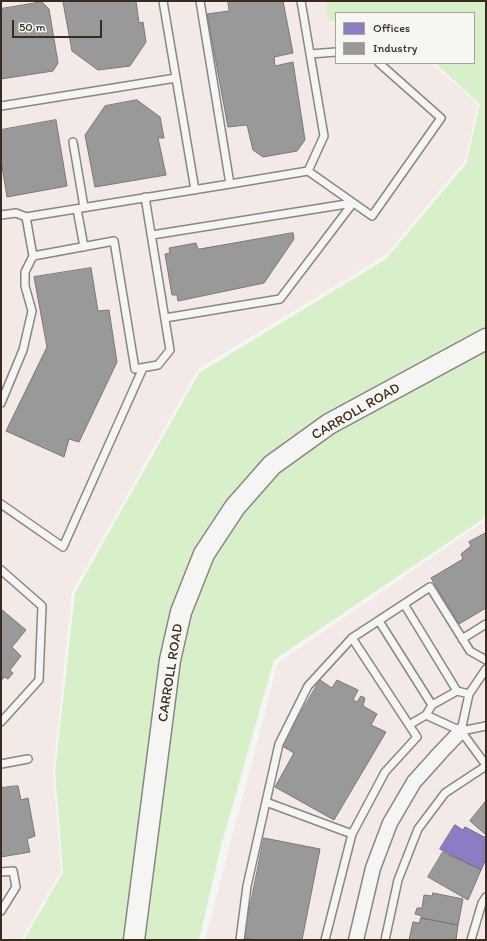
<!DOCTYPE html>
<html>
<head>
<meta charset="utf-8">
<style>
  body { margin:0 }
  #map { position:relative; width:487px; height:941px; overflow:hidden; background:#f5f5f3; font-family:Itim,sans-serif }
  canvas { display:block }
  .frame { position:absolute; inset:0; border:2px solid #3b2a1e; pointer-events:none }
  .legend { position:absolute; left:335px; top:12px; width:140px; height:52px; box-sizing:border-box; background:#f6f6f2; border:1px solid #aba49d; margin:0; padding:5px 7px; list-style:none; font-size:12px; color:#3b2a1e }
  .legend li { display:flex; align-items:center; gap:8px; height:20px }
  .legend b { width:20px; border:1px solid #aba49d }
  .scale { position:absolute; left:12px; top:20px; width:90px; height:18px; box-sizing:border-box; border:2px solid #3b2a1e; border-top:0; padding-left:5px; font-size:12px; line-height:14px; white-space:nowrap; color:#3b2a1e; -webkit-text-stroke:3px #f6f6f2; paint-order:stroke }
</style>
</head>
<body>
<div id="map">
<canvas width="487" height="941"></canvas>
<div class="frame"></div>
<ul class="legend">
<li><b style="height:11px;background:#8e7cc3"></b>Offices</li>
<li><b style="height:11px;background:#999"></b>Industry</li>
</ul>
<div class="scale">50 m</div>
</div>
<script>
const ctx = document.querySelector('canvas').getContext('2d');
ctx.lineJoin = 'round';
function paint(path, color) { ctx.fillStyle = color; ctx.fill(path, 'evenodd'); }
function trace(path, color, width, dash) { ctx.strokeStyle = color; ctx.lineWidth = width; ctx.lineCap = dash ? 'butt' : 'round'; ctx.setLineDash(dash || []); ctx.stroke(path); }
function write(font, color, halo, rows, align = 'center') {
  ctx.font = font + ' Itim,sans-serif'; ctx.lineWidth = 4; ctx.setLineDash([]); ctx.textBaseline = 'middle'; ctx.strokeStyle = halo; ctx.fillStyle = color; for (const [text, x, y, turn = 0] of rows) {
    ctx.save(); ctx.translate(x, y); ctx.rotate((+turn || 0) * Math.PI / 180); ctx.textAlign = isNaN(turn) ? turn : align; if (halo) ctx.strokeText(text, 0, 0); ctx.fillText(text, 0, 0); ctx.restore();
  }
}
const built = new Path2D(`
  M1 1H326L329 23 336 24V63H431L478 104 465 160 386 255 198 369 72 592 53 774 61 871 21 940H1Z
  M486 520V940H205L278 663Z`);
const green = new Path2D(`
  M326 1H486V517L274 660 221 846 199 940H24L63 872 55 772 75 593 199 373 386 259 466 164 480 104 435 63H474V13H336V22L328 21Z`);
const offices = new Path2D(`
  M455 825 463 830 465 827 486 838V859L481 870 440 849Z`);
const industry = new Path2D(`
  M72 1H136L139 23 143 22 146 42 130 66 98 70 72 51 63 2Z
  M228 1H283L293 53 274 57 275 66 293 62 305 140 297 151 263 157 253 150 247 125 228 127 207 14 229 11Z
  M42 2 49 9 58 63 53 71 1 79V9Z
  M137 100 160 117 164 138H158L166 175 95 187 85 135 105 106Z
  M56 120 67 186 7 197 1 160V130Z
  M293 233 294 239 264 283 178 301 177 295H172L165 254 170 253 169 248 196 243 198 249Z
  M91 268 98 311 109 310 117 362 79 442 69 439 64 457 6 431 47 347 34 277Z
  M486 533V608L459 624 431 578 463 559 461 554 471 546 469 542Z
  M1 609 26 630 12 647 21 656 10 670 13 673 8 679 4 677 1 681Z
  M320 680 332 688 337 680 358 690 353 700 357 702 361 696 365 698 363 706 377 714 371 725 386 732 334 820 275 787 294 753 282 746Z
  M18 786 21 800 28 798 35 836 27 839 30 852 1 857V788Z
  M486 801V835L470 821Z
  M264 838 320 849 302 940H255L244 938Z
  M443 852 481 870 468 900 428 877Z
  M433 893 463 899 458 925 421 918 422 916 415 914 417 908H422L424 895 432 896Z
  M421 918 458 925 456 940H409L413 922 419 923Z`);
const lane = new Path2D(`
  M163 1 176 78
  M200 1 230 184 308 171
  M301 1 324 136 308 171 372 216 441 118 379 63
  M310 54 336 52
  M1 106 176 78 195 190
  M73 142 84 207
  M77 209 84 247
  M1 215 16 213 26 217 230 184
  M26 217 33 256 114 241 135 369 158 365 170 350 145 197
  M152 235 353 203
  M165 318 280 299 353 203
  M1 403 23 350 32 311 25 286V272L33 256
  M1 504 63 547 143 368
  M1 570 42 606 39 680 1 722
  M404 604 457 691 469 694
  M379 621 432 705 457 691
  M462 639 486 624
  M432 705 426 715 461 731 486 765
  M409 725 426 715
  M461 731 469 694 486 669
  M461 731 486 726
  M1 764 28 759
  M266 802 352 834
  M1 872 13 871 16 887 1 911
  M240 940 247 886 279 744 308 686 352 638 430 587 470 651 486 660
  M325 940 352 834 385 772 417 737 352 638
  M385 940 398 880 418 829 445 793 486 766
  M471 940 482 903 486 897`);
const street = new Path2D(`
  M356 940 373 868 390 823 414 782 441 752 461 731`);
const secondary = new Path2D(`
  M134 940 170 660 181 612 204 554 235 507 272 465 329 424 486 339`);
const streetNames = [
  ["CARROLL ROAD",356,412,-30],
  ["CARROLL ROAD",171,673,-81]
];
paint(built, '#f3e9e6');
paint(green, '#d8f0ca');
paint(offices, '#8e7cc3');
trace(offices, '#756392', 1);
paint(industry, '#999');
trace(industry, '#7d7874', 1);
trace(lane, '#8a8683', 10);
trace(street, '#8a8683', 17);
trace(secondary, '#8a8683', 23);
trace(lane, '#f5f5f3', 7);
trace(street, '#f5f5f3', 14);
trace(secondary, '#f5f5f3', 20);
write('14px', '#3b2a1e', '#f6f6f2', streetNames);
</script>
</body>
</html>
